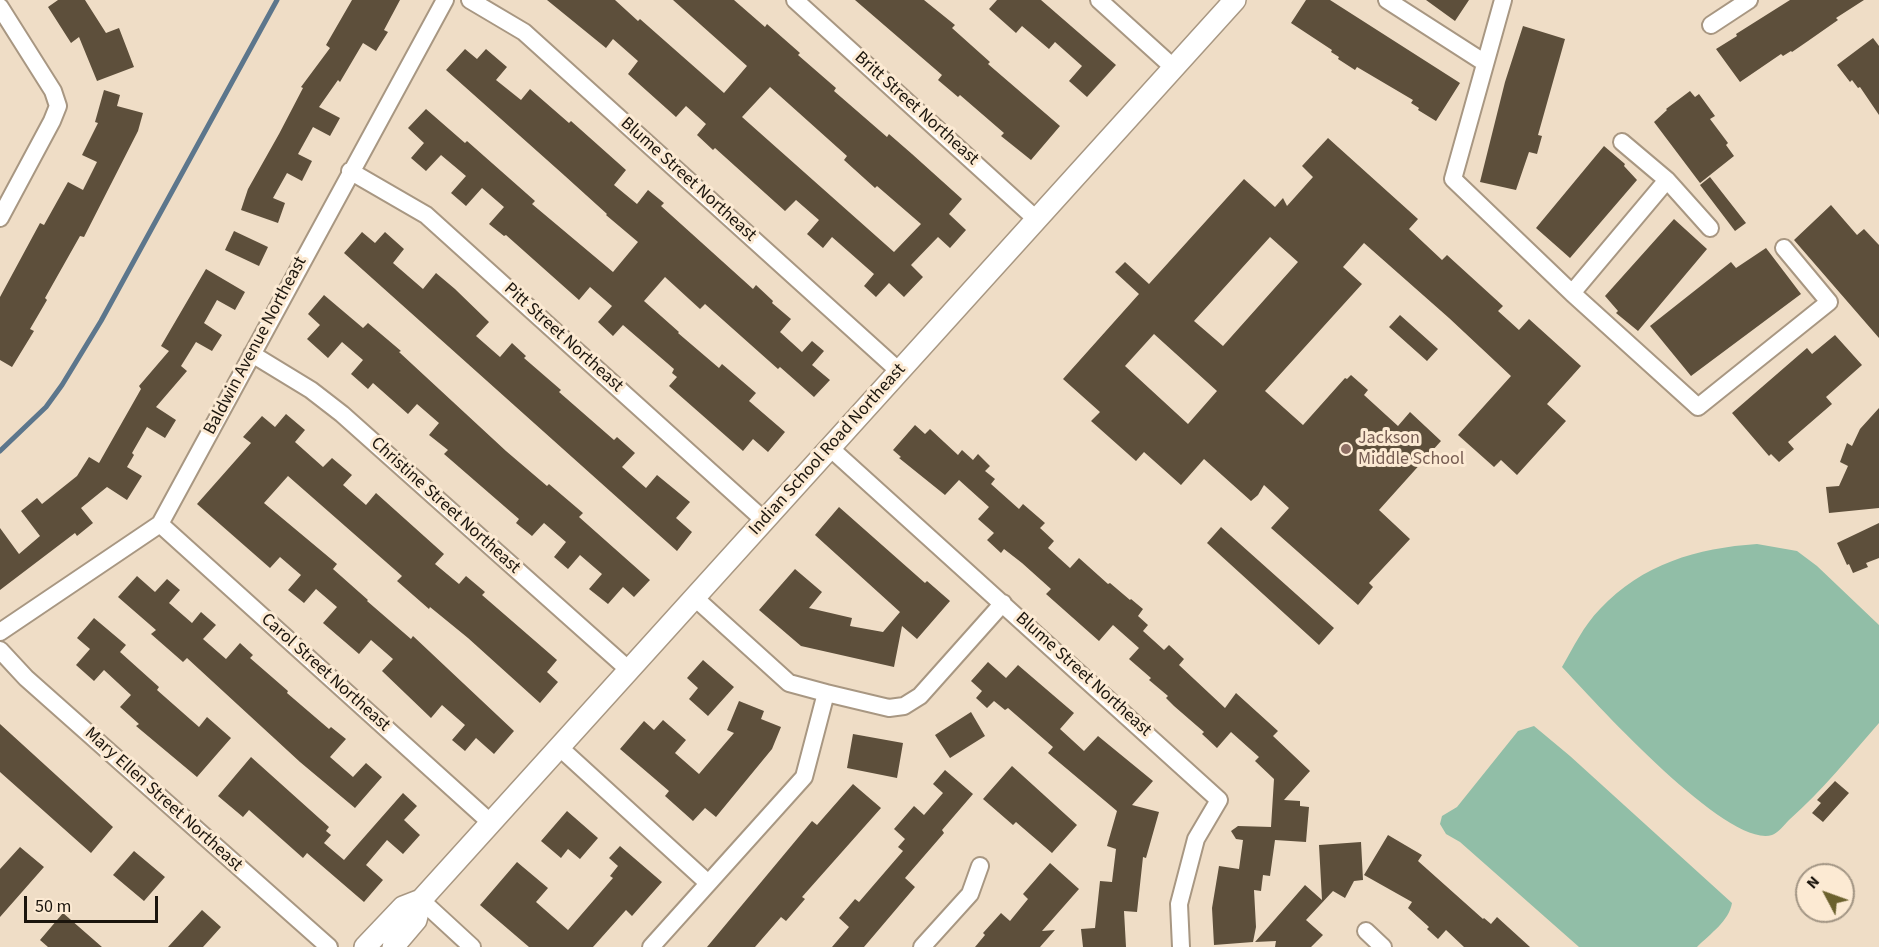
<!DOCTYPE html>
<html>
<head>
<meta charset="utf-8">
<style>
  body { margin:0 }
  #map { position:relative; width:1879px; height:947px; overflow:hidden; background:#efddc6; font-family:"Source Sans 3",sans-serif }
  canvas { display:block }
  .north { position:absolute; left:1795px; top:863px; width:60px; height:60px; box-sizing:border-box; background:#fcead3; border:2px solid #a29584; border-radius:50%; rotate:311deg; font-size:16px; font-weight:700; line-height:24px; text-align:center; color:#1b150d }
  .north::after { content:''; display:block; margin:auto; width:21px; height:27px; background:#6b612e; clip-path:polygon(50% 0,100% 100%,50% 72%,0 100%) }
  .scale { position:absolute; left:24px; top:896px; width:134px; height:27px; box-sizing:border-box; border:3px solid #1b150d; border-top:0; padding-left:8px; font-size:18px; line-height:21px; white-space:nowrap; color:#1b150d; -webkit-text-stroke:4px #fcead3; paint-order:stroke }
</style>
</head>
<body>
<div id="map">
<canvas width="1879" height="947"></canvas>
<div class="north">N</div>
<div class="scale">50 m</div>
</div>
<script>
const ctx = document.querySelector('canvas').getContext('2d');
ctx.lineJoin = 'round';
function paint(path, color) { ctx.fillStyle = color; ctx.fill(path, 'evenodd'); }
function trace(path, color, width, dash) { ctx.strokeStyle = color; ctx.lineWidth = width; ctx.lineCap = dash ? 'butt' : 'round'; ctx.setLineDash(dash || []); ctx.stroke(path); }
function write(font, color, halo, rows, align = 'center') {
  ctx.font = font + ' "Source Sans 3",sans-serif'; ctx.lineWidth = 6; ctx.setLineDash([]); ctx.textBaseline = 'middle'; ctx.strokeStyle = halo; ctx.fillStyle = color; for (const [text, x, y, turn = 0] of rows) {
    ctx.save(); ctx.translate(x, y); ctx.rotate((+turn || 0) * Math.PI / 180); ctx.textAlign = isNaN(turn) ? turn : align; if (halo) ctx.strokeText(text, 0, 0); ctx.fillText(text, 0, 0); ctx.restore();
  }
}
const green = new Path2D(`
  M1757 544 1797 551 1817 566 1879 625V723C1850 756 1822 791 1789 820 1784 825 1778 833 1772 835 1727 849 1593 700 1562 667 1573 648 1584 625 1600 609 1642 564 1697 548 1757 544Z
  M1534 726 1570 756 1732 903C1729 921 1710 934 1697 947H1579L1460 842 1446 834 1440 824 1442 816 1457 807 1518 731Z`);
const stream = new Path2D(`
  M0 451 46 407 62 385 101 321 277 0`);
const building = new Path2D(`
  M58 0H85L106 33 119 28 134 67 97 81 79 37 71 43 48 7Z
  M352 0H400L384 30 388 32 376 51 363 43 340 82 338 80 319 107 340 118 330 136 313 127 298 154 312 161 302 181 287 173 273 198 285 203 278 223 241 210 248 189 279 134 303 88 301 87 330 48 326 45Z
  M547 0H615L638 21 640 19 724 93 747 66 673 0H734L765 27 767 24 800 53 798 55 836 88 834 91 887 137 889 134 912 154 962 199 949 214 966 230 950 248 938 237 911 265 923 277 904 297 889 283 876 297 864 286 874 274 832 237 823 248 807 234 819 220 796 200 785 211 715 148 713 150 697 135 706 124 686 106 676 117 628 74 638 61 613 39 606 48ZM770 87 847 156 844 160 875 188 877 186 921 224 894 252 742 117Z
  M855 0H924L955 25 952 28 990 62 988 64 1060 126 1031 160 1001 136 1004 133 960 95 958 97 938 80 942 75Z
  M997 0H1041L1116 65 1087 97 1069 81 1082 66 1055 42 1049 49 1022 26 1016 33 989 9Z
  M1306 0H1330L1460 83 1436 121 1418 110 1419 108 1411 103 1413 100 1357 67 1355 70 1338 59 1339 57 1331 52 1332 50 1291 23Z
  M1426 0H1469L1455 21Z
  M1790 0H1864L1836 18 1838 20 1808 41 1792 52 1791 51 1783 56 1781 54 1740 82 1716 49 1737 36 1736 34Z
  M1523 26 1565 39 1538 135 1542 136 1537 154 1529 152 1516 190 1480 182 1505 82Z
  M1873 38 1879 46V115L1860 87 1858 88 1852 80 1850 82 1837 65Z
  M465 49 477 59 486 49 507 67 496 80 521 100 530 89 569 123 571 121 626 170 614 185 637 204 648 190 664 203 661 206 753 289 756 285 773 301 772 303 791 319 780 332 802 352 812 341 824 351 812 365 830 380 814 397 780 367 778 369 705 304 700 309 665 277 644 301 679 332 678 333 719 368 722 364 756 393 749 401 785 432 768 452 753 439 743 451 669 386 677 377 672 373 674 369 623 325 613 336 598 322 612 306 590 287 579 300 506 235 504 236 489 224 504 207 482 188 466 206 451 193 466 176 441 155 426 171 411 158 424 143 408 128 426 109 465 143 467 141 535 201 532 204 613 272 638 242 606 215 607 214 565 176 446 70Z
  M104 90 120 95 117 106 143 113 138 131 84 237 80 236 45 298 47 300 30 329 34 331 12 367 0 360V297L40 223 44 225 68 182 83 190 97 162 82 155 98 123 95 122Z
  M1690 91 1695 97 1699 94 1715 116 1710 119 1728 143 1726 145 1734 156 1700 183 1654 122 1667 110 1666 109Z
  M1328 138 1418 219 1409 229 1442 260 1447 255 1503 306 1498 311 1519 330 1529 319 1581 366 1547 404 1566 421 1517 475 1501 460 1494 467 1458 435 1511 376 1449 318 1364 243 1343 267 1362 284 1265 391 1303 425 1345 378 1347 379 1351 375 1368 390 1364 395 1398 426 1410 412 1441 441 1379 510 1410 539 1369 583 1373 587 1358 605 1271 528 1289 508 1264 485 1258 495 1251 501 1204 459 1181 485 1144 452 1136 461 1091 421 1100 412 1063 379 1139 294 1115 272 1125 262 1149 284 1244 179 1275 207 1283 198 1287 206 1313 177 1302 166ZM1270 237 1298 262 1223 346 1194 321ZM1154 334 1217 391 1188 424 1125 366Z
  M1604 146 1625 164 1624 166 1637 180 1570 258 1536 228Z
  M1710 177 1746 223 1735 231 1700 185Z
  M1831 205 1857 235 1864 229 1879 245V338L1794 240Z
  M1674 219 1707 249 1638 331 1616 313 1618 311 1605 296Z
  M234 231 268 247 259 266 225 250Z
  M362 232 375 243 385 232 404 249 393 263 423 289 436 273 455 289 489 322 476 336 500 357 512 343 526 356 524 358 561 390 559 392 614 440 617 437 635 453 622 467 646 488 657 475 690 502 676 518 692 532 677 551 344 253Z
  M1766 248 1801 294 1691 376 1650 326 1731 262 1736 268Z
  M206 269 245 292 235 310 217 300 204 323 222 335 212 351 196 342 181 366 187 371 156 407 176 420 165 438 147 427 132 453 134 455 127 467 142 476 127 500 107 487 81 508 93 523 77 536 75 533 0 590V528L19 554 40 536 21 511 37 498 42 504 77 476 89 457 99 463 141 389 139 386 169 351 161 346Z
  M324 295 363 328 368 323 401 351 399 352 506 451 547 486 549 484 583 513 579 517 650 580 634 597 623 587 608 604 589 589 602 574 580 555 568 569 554 557 566 542 544 523 532 536 516 523 519 519 444 454 448 450 429 435 439 423 417 404 408 414 373 383 368 389 351 374 363 360 342 342 328 358 307 339 320 325 308 314Z
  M1400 315 1438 349 1427 361 1389 327Z
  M1835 335 1862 365 1826 397 1832 404 1788 442 1794 449 1779 462 1771 454 1769 456 1732 413 1807 348 1812 354Z
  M1879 408V508L1829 513 1826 487 1839 486 1848 466 1840 462 1847 443 1852 446 1860 429Z
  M286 414 305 430 295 442 323 467 332 458 352 475 343 485 366 505 376 493 444 554 435 564 459 584 466 576 485 592 482 595 557 660 547 672 558 682 540 703 468 638 430 607 429 609 397 581 402 576 288 476 264 503 337 564 333 569 368 600 367 601 411 639 413 636 514 731 494 754 476 738 465 751 452 740 465 725 442 705 431 718 382 671 393 659 371 640 359 654 323 623 337 607 316 589 304 603 288 590 301 575 280 557 270 568 197 504 251 443 243 437 262 416 275 427Z
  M915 425 925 434 930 429 958 455 962 450 973 460 978 454 990 466 985 471 995 479 991 484 1019 509 1023 504 1045 523 1040 528 1054 541 1048 548 1070 568 1079 558 1108 584 1110 583 1130 600 1131 599 1143 609 1138 616 1148 625 1143 631 1164 650 1169 645 1184 659 1179 665 1225 708 1236 693 1278 731 1273 736 1310 771 1284 800 1300 801V806L1309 807 1306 842 1275 840 1270 876 1263 875 1261 891 1254 890 1256 927 1253 942 1214 945 1212 908 1219 866 1239 869 1243 840 1236 839 1231 831 1238 826 1271 827 1274 779 1255 761 1259 757 1231 732 1217 748 1202 734 1204 732 1174 706 1166 698 1168 696 1149 680 1151 678 1129 659 1139 648 1113 625 1099 641 1046 594 1051 589 1022 563 1004 549 1001 553 987 540 994 533 978 519 989 507 959 480 945 495 899 458 901 457 893 450Z
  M839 507 925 583 927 581 950 601 917 639 902 626 894 667 801 646 759 610 795 569 822 592 809 608 852 618 850 626 883 632 900 612 815 535Z
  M1879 523V558L1866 563 1868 567 1853 573 1849 564 1847 565 1837 543Z
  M1221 527 1334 628 1319 645 1207 543Z
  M137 576 155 592 167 579 180 590 169 603 192 623 201 612 216 625 203 639 226 659 240 643 253 655 250 658 288 691 287 693 329 729 331 727 346 739 330 757 353 777 366 763 382 777 355 808 300 762 187 658 183 662 151 634 156 630 118 597Z
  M94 618 126 645 120 652 159 687 157 690 199 727 207 717 231 738 197 777 136 726 139 724 120 707 131 695 104 670 94 681 76 665 90 649 77 638Z
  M703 660 734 687 708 716 689 699 698 688 687 678Z
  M988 662 1006 678 1018 665 1074 713 1060 729 1084 751 1098 736 1153 781 1132 805 1159 812 1146 858 1143 857 1137 912 1124 911 1126 947H1083L1081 929 1095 928 1100 881 1112 882 1116 849 1107 846 1117 811 1048 753 1053 747 1008 708 1005 710 994 701 987 708 976 698 982 691 971 681Z
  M739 701 764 711 761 719 781 727 772 749 716 817 705 808 693 821 665 796 669 791 620 749 644 721 654 730 663 720 686 740 675 753 699 774 734 733 727 730Z
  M971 712 985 736 950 758 935 735Z
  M0 724 113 827 91 853 0 772Z
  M853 734 903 743 897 778 847 768Z
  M251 757 329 827 326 831 331 835 324 843 344 860 403 793 417 806 404 820 420 835 403 854 387 840 366 865 383 880 364 902 307 853 303 858 249 810 243 817 218 796Z
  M1012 766 1077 825 1052 853 1016 822 1013 825 983 799Z
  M945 770 973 794 942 830 944 833 905 878 915 887 864 947H832L849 927 839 918 855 899 859 902 903 851 898 847 905 839 894 829 914 806 924 815 943 793 933 784Z
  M1835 781 1849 793 1823 822 1812 813 1821 803 1817 800Z
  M853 784 881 808 802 897 805 899 786 921 781 917 755 947H707L812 821 817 825Z
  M567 811 598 838 580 859 568 849 561 858 541 841Z
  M1388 835 1422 855 1418 861 1483 919 1484 918 1491 924 1497 917 1530 947H1464L1446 930 1438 939 1427 929 1429 927 1408 908 1412 902 1364 875Z
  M1361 842 1363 880 1354 881 1345 898 1333 891 1306 920 1323 935 1311 947H1275L1276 941 1255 942 1305 885 1322 900 1319 845Z
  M620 846 662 882 632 916 626 910 593 947H529L480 905 517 862 548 888 536 902 568 930 613 878 610 876 618 866 609 858Z
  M20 847 44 867 0 917V869Z
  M134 851 165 877 144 901 113 875Z
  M1050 863 1079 889 1042 931 1055 930 1040 947H975L985 935 983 933 1001 913 1010 921 1028 899 1023 894Z
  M202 910 221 927 203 947H168Z
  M63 913 102 947H48L40 940Z`);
const minor = new Path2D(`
  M470 0 524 32 899 371
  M795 0 1036 219
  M1099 0 1174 68
  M1387 0 1485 63
  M1503 0 1453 179 1572 293 1698 407 1829 302 1784 248
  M0 7 53 91 58 106 52 121 0 218
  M1711 25 1749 0
  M1622 142 1667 180 1710 228
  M350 171 426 215 765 521
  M1572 293 1667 180
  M252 354 311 390 342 414 629 670
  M829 447 1219 800 1196 839 1179 904 1181 947
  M160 524 491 823
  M694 597 789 683 826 693
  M0 632 160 524 445 0
  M0 650 26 678 329 947
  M559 747 708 883
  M421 900 472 947
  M1366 931 1383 947
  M651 947 804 777 826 693 889 708 904 706 920 696 1003 603
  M922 947 970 894 980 866`);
const tertiary = new Path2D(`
  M365 947 403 907 421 900 1235 0
  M393 947 416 920 421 900`);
const markers = [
  [1346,449,6,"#8d6e63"]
];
const streetNames = [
  ["Britt Street Northeast",916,109,42],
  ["Blume Street Northeast",688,180,42],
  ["Pitt Street Northeast",563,338,42],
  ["Baldwin Avenue Northeast",256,346,-62],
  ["Indian School Road Northeast",828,450,-48],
  ["Christine Street Northeast",445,506,42],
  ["Carol Street Northeast",325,673,42],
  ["Blume Street Northeast",1083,675,42],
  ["Mary Ellen Street Northeast",163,800,42]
];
const educationNames = [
  ["Jackson",1358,439],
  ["Middle School",1358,460]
];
paint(green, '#91bea7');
trace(stream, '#5c768c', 5);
paint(building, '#5d4f3b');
trace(minor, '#a89782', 20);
trace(tertiary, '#a89782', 24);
trace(minor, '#fff', 16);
trace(tertiary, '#fff', 21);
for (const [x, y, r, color] of markers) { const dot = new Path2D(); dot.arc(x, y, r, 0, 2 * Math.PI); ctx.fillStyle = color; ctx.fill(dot); trace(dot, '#fcead3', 2); }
write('18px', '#1b150d', '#fcead3', streetNames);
write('18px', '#785e54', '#fcead3', educationNames, 'left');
</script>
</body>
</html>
